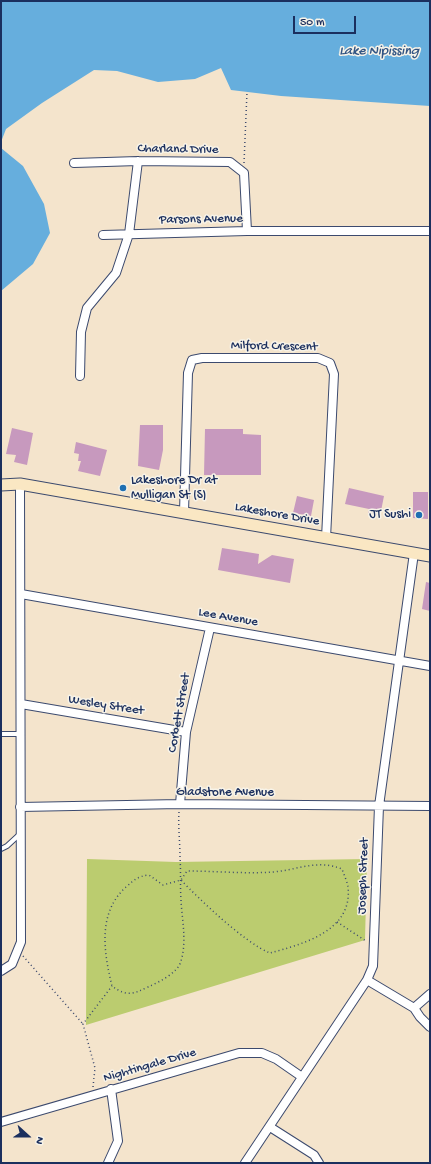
<!DOCTYPE html>
<html>
<head>
<meta charset="utf-8">
<style>
  body { margin:0 }
  #map { position:relative; width:431px; height:1164px; overflow:hidden; background:#f4e4cc; font-family:"Gochi Hand",sans-serif }
  canvas { display:block }
  .frame { position:absolute; inset:0; border:2px solid #1b2f5e; pointer-events:none }
  .north { position:absolute; left:8px; top:1116px; width:40px; height:40px; -webkit-text-stroke:3px #f7f3e8; paint-order:stroke; rotate:111deg; font-size:11px; font-weight:700; line-height:16px; text-align:center; color:#1b2f5e }
  .north::after { content:''; display:block; margin:auto; width:14px; height:18px; background:#1b2f5e; clip-path:polygon(50% 0,100% 100%,50% 72%,0 100%) }
  .scale { position:absolute; left:293px; top:16px; width:63px; height:18px; box-sizing:border-box; border:2px solid #1b2f5e; border-top:0; padding-left:5px; font-size:12px; line-height:14px; white-space:nowrap; color:#1b2f5e; -webkit-text-stroke:3px #f7f3e8; paint-order:stroke }
</style>
</head>
<body>
<div id="map">
<canvas width="431" height="1164"></canvas>
<div class="frame"></div>
<div class="north">N</div>
<div class="scale">50 m</div>
</div>
<script>
const ctx = document.querySelector('canvas').getContext('2d');
ctx.lineJoin = 'round';
function paint(path, color) { ctx.fillStyle = color; ctx.fill(path, 'evenodd'); }
function trace(path, color, width, dash) { ctx.strokeStyle = color; ctx.lineWidth = width; ctx.lineCap = dash ? 'butt' : 'round'; ctx.setLineDash(dash || []); ctx.stroke(path); }
function write(font, color, halo, rows, align = 'center') {
  ctx.font = font + ' "Gochi Hand",sans-serif'; ctx.lineWidth = 3; ctx.setLineDash([]); ctx.textBaseline = 'middle'; ctx.strokeStyle = halo; ctx.fillStyle = color; for (const [text, x, y, turn = 0] of rows) {
    ctx.save(); ctx.translate(x, y); ctx.rotate((+turn || 0) * Math.PI / 180); ctx.textAlign = isNaN(turn) ? turn : align; if (halo) ctx.strokeText(text, 0, 0); ctx.fillText(text, 0, 0); ctx.restore();
  }
}
const green = new Path2D(`
  M87 859 176 862 367 859 365 940 86 1025Z`);
const water = new Path2D(`
  M1 1H430V106L281 96 231 90 221 68 195 79 158 82 117 71 94 70 42 103 6 129 1 142Z
  M1 148 23 166 44 204 50 233 33 264 1 291Z`);
const building = new Path2D(`
  M140 425H163V450L159 470 138 466Z
  M12 428 33 433 27 465 14 462 16 455 6 454Z
  M205 429H243V434L261 435V475H204Z
  M76 442 107 450 100 476 78 471 81 461H78L79 454 74 453Z
  M349 488 384 496 380 516 368 513 369 509 345 504Z
  M413 492H428V519L413 518Z
  M297 496 314 500 311 516 293 513Z
  M222 548 259 554 258 564 272 555 294 559 290 583 218 570Z
  M426 582 430 583V611L422 609Z`);
const path = new Path2D(`
  M244 163 247 92
  M179 812C178 827 180 842 180 857 181 872 180 886 181 900 182 920 187 941 181 961 178 973 159 982 148 987 133 994 127 997 112 986 104 953 97 913 126 887 134 880 138 876 149 875L163 885 181 880 187 871C215 871 245 874 273 872 297 870 318 859 342 869 344 875 347 881 348 887 353 931 303 944 270 953 245 943 200 900 181 880
  M337 922 366 941
  M23 956 83 1024
  M93 1087 95 1068 83 1024 112 986`);
const lane = new Path2D(`
  M1 734H20
  M1 849 7 846 20 834`);
const street = new Path2D(`
  M74 163 138 161 230 162 244 173 247 231
  M103 235 247 231H430
  M80 376 81 332 87 308 116 273 129 234 138 161
  M184 512 188 373 192 360 202 358H318L330 363 334 374 326 538
  M21 594 430 666
  M21 704 186 732
  M180 804 186 732 210 628
  M20 807 180 804 430 806
  M1 971 12 964 21 942 20 484
  M367 980 414 1008 420 1017 430 1027
  M414 1008 430 994
  M1 1122 239 1053H262L276 1059 302 1077
  M270 1127 314 1155 319 1163
  M108 1163 118 1141 111 1089
  M245 1163 367 980 373 966 379 806 414 553`);
const secondary = new Path2D(`
  M1 485 20 484 430 556`);
const markers = [
  [123,488,4,"#1f6fb2"],
  [419,515,4,"#1f6fb2"]
];
const streetNames = [
  ["Charland Drive",178,150,1],
  ["Parsons Avenue",201,220,-1],
  ["Milford Crescent",274,347,1],
  ["Lakeshore Drive",277,515,10],
  ["Lee Avenue",228,618,10],
  ["Wesley Street",106,706,9],
  ["Corbett Street",180,713,-80],
  ["Gladstone Avenue",225,793],
  ["Joseph Street",364,876,-88],
  ["Nightingale Drive",150,1066,-16]
];
const poiNames = [
  ["Lakeshore Dr at",131,481],
  ["Mulligan St (S)",131,496],
  ["JT Sushi",411,515,"right"]
];
const waterNames = [
  ["Lake Nipissing",379,52]
];
paint(green, '#bbcc6f');
paint(water, '#66aedd');
paint(building, '#c799be');
trace(lane, '#3c4a6e', 6);
trace(street, '#3c4a6e', 10);
trace(secondary, '#3c4a6e', 13);
trace(path, '#3c4a6e', 1.5, [1, 3]);
trace(lane, '#fff', 4);
trace(street, '#fff', 8);
trace(secondary, '#fae7c3', 11);
for (const [x, y, r, color] of markers) { const dot = new Path2D(); dot.arc(x, y, r, 0, 2 * Math.PI); ctx.fillStyle = color; ctx.fill(dot); trace(dot, '#f7f3e8', 1.5); }
write('13px', '#1b2f5e', '#f7f3e8', streetNames);
write('13px', '#1b2f5e', '#f7f3e8', poiNames, 'left');
write('italic 14px', '#325584', '#f7f3e8', waterNames);
</script>
</body>
</html>
